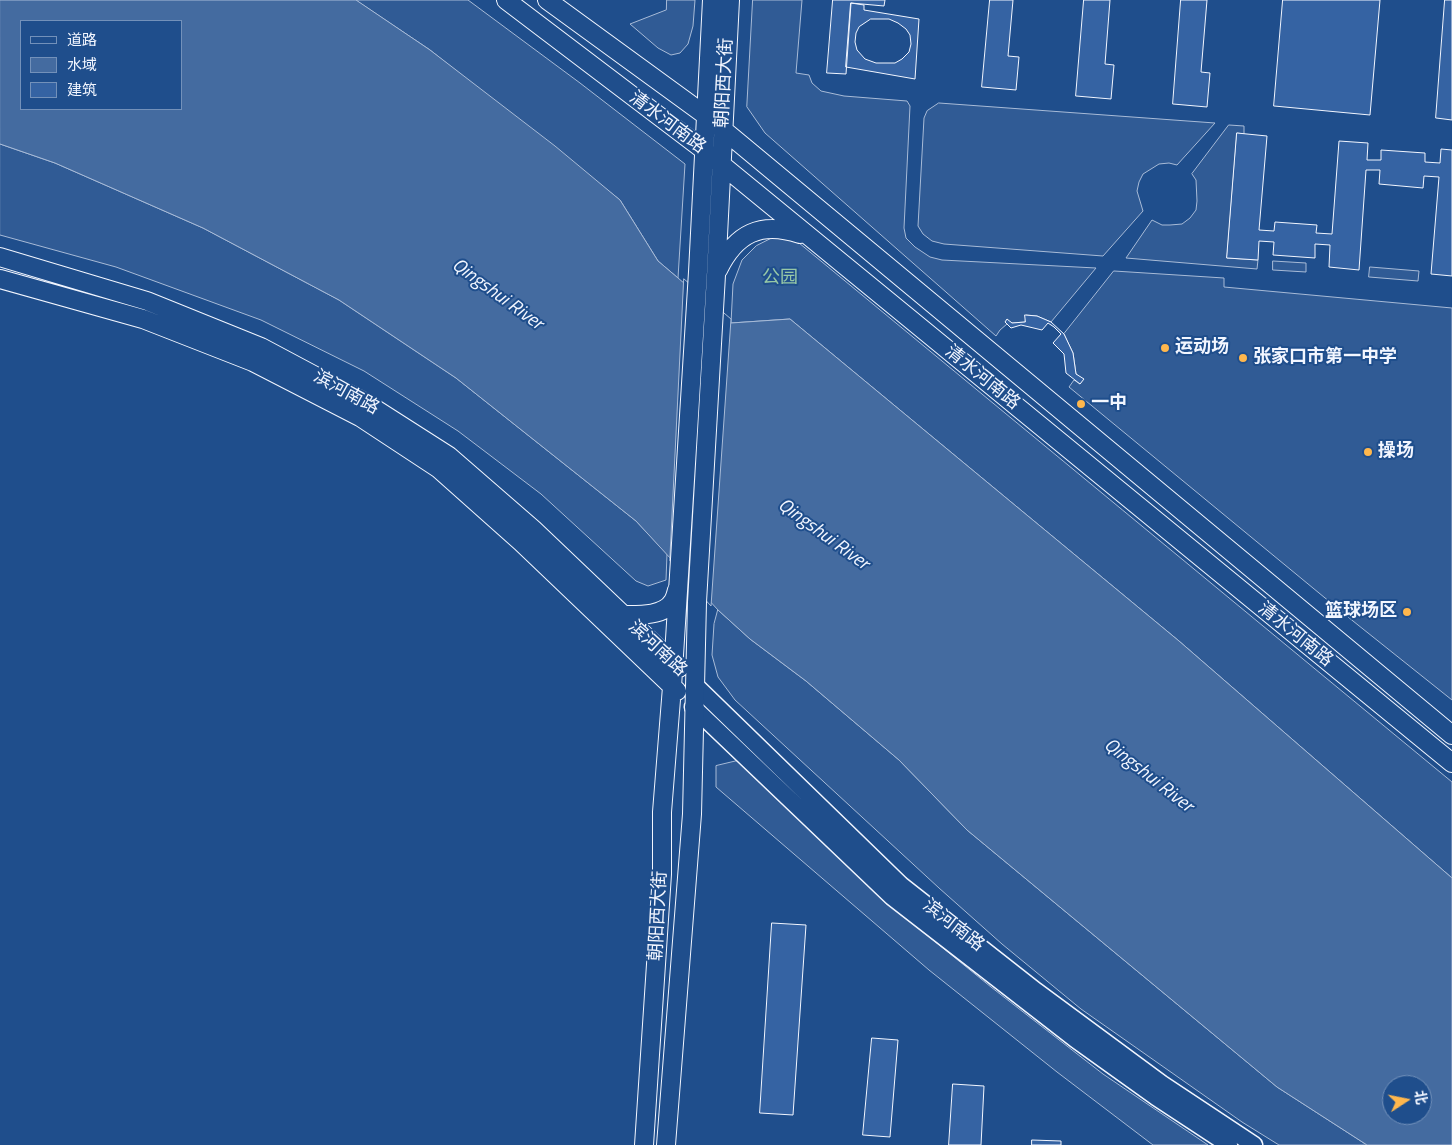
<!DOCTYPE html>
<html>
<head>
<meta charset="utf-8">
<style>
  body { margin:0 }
  #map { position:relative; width:1452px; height:1145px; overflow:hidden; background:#1f4e8c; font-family:"Titillium Web","Noto Sans SC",sans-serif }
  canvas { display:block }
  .legend { position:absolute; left:20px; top:20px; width:162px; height:90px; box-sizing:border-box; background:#1f4e8c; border:1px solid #7391ba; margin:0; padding:6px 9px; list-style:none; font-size:15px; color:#f2f6ff }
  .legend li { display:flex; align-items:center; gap:10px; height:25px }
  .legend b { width:25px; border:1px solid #7391ba }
  .north { position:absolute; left:1382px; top:1075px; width:50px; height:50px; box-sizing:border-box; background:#1f4e8c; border:1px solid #7391ba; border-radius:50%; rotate:79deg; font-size:14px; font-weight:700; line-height:20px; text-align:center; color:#f2f6ff }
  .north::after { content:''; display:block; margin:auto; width:18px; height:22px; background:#ffb74d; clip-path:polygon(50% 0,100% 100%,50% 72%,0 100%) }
</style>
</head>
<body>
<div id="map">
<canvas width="1452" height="1145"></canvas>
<ul class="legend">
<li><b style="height:6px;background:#1f4e8c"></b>道路</li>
<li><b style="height:14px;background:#446ba0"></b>水域</li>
<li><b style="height:14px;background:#3563a3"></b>建筑</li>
</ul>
<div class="north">北</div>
</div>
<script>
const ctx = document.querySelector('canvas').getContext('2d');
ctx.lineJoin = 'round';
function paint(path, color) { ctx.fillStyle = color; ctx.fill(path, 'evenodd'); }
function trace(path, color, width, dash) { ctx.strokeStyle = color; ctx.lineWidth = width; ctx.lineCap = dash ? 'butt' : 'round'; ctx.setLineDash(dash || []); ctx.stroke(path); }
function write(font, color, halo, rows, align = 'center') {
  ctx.font = font + ' "Titillium Web","Noto Sans SC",sans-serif'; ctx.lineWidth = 4; ctx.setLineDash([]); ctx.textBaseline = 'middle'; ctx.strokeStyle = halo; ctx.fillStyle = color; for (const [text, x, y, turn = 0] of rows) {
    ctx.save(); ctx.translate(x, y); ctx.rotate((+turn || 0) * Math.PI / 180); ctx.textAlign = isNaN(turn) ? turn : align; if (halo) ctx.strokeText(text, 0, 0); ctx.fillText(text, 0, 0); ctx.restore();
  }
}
const built = new Path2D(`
  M356 0H468L580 83 685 164 678 278 658 261 620 200 430 50Z
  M667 0H695L693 26 688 44 680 53 671 55 658 48 630 24 666 10Z
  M753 0H802L796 73 809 75 812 83 821 91 844 96 907 101 910 106 904 228 906 238 915 247 930 257 942 260 1096 268 1051 322 1037 316 1026 315 1025 322 1012 323 1007 320 1005 322 1007 324 1000 330 996 336 765 133 747 107Z
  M939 103 1215 123 1177 165 1169 163 1159 164 1143 174 1139 182 1137 191 1143 211 1103 256 944 244 932 241 923 234 918 226 924 118 927 111Z
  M1229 125 1244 126V134L1237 133 1227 258 1258 260 1257 269 1126 258 1152 220 1162 225H1170L1182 224 1190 218 1196 210 1197 201 1196 180 1192 174Z
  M0 144 55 163 203 228 339 300 456 378 636 521 667 554 666 580 648 586 636 581 541 494 458 431 364 371 261 320 116 267 0 235Z
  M774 237 793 238 1452 782V878L1179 641 790 319 731 323 733 284 742 260 756 246Z
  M1273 261 1306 263V272L1273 270Z
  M1370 267 1419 271 1418 281 1369 277Z
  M1114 271 1224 278V287L1452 308V700L1353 621 1069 387 1074 380 1080 384 1083 379 1076 374 1073 353 1064 334Z
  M718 610 750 639 806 681 899 760 967 830 1277 1087 1367 1145H1279L1242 1122 1081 1009 1002 944 939 888 735 700 718 677 712 655 714 624Z
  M741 760 806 827 901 914 991 987 1103 1074 1208 1145H1153L1057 1072 929 970 716 787V766Z`);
const water = new Path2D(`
  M0 0H356L430 50 555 146 620 200 658 261 731 323 790 319 1179 641 1452 878V1145H1367L1277 1087 967 830 899 760 806 681 750 639 718 610 636 521 456 378 339 300 203 228 55 163 0 144ZM21 21H181V109H21ZM1392 1085H1422V1115H1392Z`);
const pier = new Path2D(`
  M684 279 731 319 711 606 670 561Z`);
const building = new Path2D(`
  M833 0H885L884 6 851 3 846 74 827 73Z
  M990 0H1013L1008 56 1019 57 1016 90 982 87Z
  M1084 0H1110L1105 64 1114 65 1111 99 1076 96Z
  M1181 0H1207L1201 72 1210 73 1207 107 1173 104Z
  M1283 0H1380L1370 115 1274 106Z
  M1445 0H1452V120L1436 118Z
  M851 3 864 5V10L919 19 915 79 846 67Z
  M871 19H889L898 23 906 29 910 35 911 44 909 52 902 59 895 63H876L865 59 857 50 855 42 856 33 859 27Z
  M1237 133 1267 136 1259 230 1274 231 1275 222 1317 225 1316 233 1332 234 1339 141 1368 143 1367 160H1381V150L1425 153V162L1440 163 1441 149 1452 150V276L1431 274 1439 177 1424 176 1423 188 1379 184 1380 170H1366L1359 270 1329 267 1330 245 1315 244V258L1273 255 1274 242 1259 241 1258 260 1227 258Z
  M1025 315 1037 316 1051 322 1064 334 1073 353 1076 374 1084 379 1080 384 1066 373 1064 354 1053 343 1061 334 1054 327 1048 323 1042 330 1021 325 1011 328 1005 322 1007 319 1012 323 1025 322Z
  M772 923 806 925 793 1115 760 1113Z
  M872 1038 898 1040 890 1137 863 1135Z
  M953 1084 984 1086 981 1145H949Z
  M1032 1140 1061 1141V1145H1032Z`);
const secondary = new Path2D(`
  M695 685 901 885 1036 991 1162 1084 1254 1145
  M693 707 892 897 1075 1039 1156 1097 1229 1145`);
const primary = new Path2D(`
  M506 0 705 151 1452 763
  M547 0 705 115 732 137 1452 735
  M0 257 147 301 261 347 366 403 449 456 533 529 679 668
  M718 270C736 233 761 221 800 234
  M0 279 143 319 253 362 360 417 439 469 521 542 677 691
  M621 615C636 615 664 617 673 601 675 598 676 594 677 590
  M644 1145 662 874V812L672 687 698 272 712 0
  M666 1145 692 814 697 602 716 275 730 0`);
const markers = [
  [1165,348,5,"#ffb74d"],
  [1243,358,5,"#ffb74d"],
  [1081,404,5,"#ffb74d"],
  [1368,452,5,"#ffb74d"],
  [1407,612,5,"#ffb74d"]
];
const streetNames = [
  ["朝阳西大街",725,83,-87],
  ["清水河南路",667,123,37],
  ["清水河南路",982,378,39],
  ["滨河南路",346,393,29],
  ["清水河南路",1295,635,39],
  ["滨河南路",657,649,43],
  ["朝阳西大街",659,916,-87],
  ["滨河南路",953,926,38]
];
const parkNames = [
  ["公园",780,279]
];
const poiNames = [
  ["运动场",1175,348],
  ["张家口市第一中学",1253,358],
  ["一中",1091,404],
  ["操场",1378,452],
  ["篮球场区",1397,612,"right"]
];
const waterNames = [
  ["Qingshui River",497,295,36],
  ["Qingshui River",823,535,36],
  ["Qingshui River",1148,776,38]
];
paint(built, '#305b95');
trace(built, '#a8bbd7', 1);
paint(water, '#446ba0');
trace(water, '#a8bbd7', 1);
paint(pier, '#1f4e8c');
trace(pier, '#a8bbd7', 1);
paint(building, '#3563a3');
trace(building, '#f2f6ff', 1);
trace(secondary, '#f2f6ff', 19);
trace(primary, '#f2f6ff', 20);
trace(secondary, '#1f4e8c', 16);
trace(primary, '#1f4e8c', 18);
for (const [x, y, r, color] of markers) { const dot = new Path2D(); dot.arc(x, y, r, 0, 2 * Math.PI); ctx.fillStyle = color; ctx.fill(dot); trace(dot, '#1f4e8c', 2); }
write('18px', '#f2f6ff', '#1f4e8c', streetNames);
write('18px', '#97c8a6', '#1f4e8c', parkNames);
write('bold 18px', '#f2f6ff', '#1f4e8c', poiNames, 'left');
write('italic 19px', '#f2f6ff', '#1f4e8c', waterNames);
</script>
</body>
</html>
